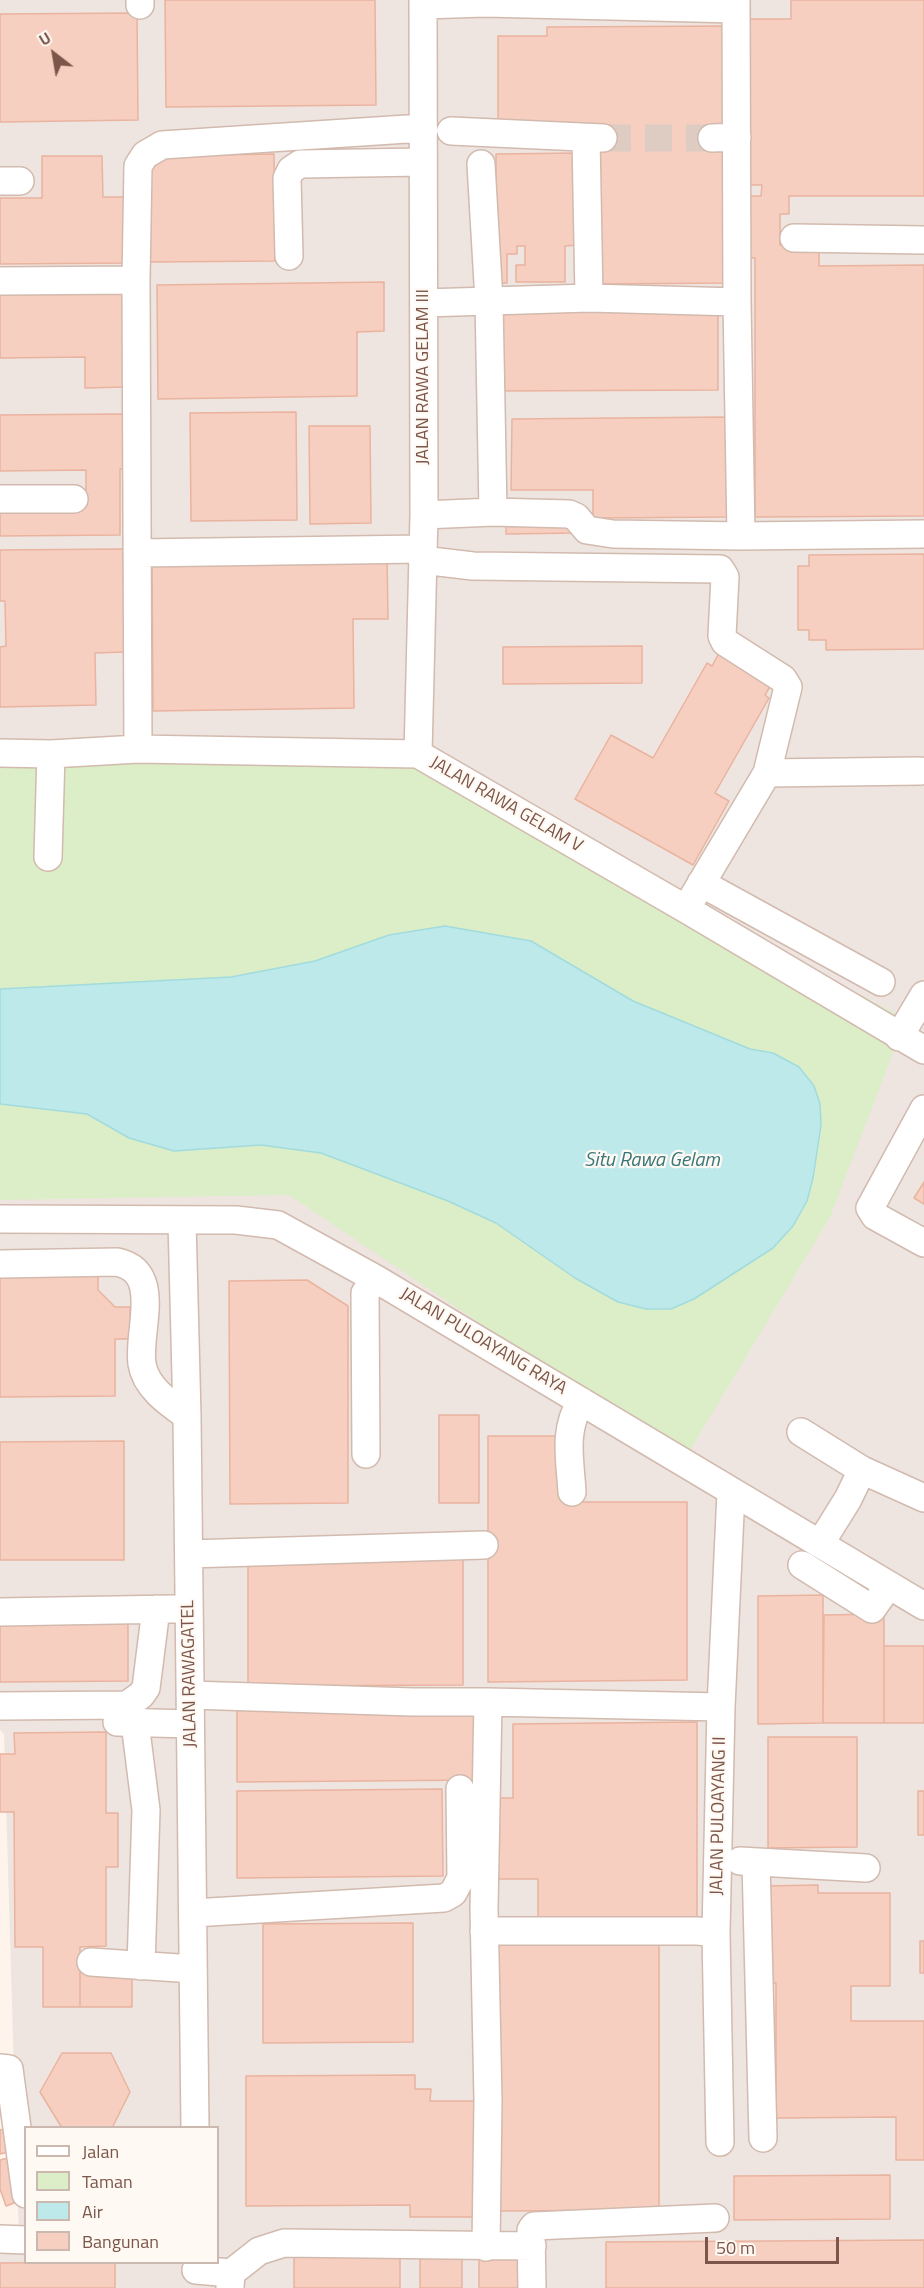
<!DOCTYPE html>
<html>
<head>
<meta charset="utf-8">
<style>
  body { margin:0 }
  #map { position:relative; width:924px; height:2288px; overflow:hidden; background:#fef4eb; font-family:"Titillium Web",sans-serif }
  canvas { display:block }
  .legend { position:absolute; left:24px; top:2126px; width:195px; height:138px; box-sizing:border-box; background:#fff9f3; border:2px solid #cbb8af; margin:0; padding:8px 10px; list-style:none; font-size:18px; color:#7c564a }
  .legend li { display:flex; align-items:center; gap:12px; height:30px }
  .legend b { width:30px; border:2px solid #cbb8af }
  .north { position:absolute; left:24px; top:24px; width:60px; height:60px; -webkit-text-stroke:4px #fff9f3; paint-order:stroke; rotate:329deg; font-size:16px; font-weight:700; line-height:24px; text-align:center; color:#7c564a }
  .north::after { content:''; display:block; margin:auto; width:21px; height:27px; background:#7c564a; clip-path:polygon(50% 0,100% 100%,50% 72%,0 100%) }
  .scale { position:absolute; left:705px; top:2237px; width:134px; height:27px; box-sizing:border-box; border:3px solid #7c564a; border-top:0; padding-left:8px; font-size:18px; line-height:21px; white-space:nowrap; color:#7c564a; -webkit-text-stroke:4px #fff9f3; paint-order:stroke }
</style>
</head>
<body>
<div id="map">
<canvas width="924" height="2288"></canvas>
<ul class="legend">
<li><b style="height:8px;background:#fff"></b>Jalan</li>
<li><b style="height:16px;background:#dbeec7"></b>Taman</li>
<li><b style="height:16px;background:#bde9ea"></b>Air</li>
<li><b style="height:16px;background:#f6cfc0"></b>Bangunan</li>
</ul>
<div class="north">U</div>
<div class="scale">50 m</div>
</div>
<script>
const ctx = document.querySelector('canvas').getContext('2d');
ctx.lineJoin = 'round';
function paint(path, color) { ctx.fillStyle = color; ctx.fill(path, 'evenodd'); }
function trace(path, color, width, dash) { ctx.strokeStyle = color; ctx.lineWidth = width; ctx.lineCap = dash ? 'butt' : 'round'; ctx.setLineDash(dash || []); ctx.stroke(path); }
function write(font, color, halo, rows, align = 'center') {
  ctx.font = font + ' "Titillium Web",sans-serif'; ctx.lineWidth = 4.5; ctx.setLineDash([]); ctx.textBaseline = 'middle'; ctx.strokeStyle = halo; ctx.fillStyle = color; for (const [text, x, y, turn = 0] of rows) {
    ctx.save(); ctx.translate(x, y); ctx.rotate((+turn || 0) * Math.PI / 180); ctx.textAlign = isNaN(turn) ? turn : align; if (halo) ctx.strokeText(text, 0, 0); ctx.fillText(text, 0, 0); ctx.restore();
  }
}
const industrial = new Path2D(`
  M0 0H924V2288H0V2241L19 2240 4 1734 0 1730ZM26 2128H218V2262H26Z`);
const green = new Path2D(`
  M419 760 906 1019 830 1217 684 1460 289 1195 0 1200V763Z`);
const water = new Path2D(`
  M445 926 531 941 633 1001 750 1049 773 1053 799 1067 814 1086 820 1104 821 1125 813 1178 807 1201 793 1226 773 1248 694 1299 671 1309H646L618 1302 575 1278 496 1223 448 1201 321 1153 261 1145 174 1151 129 1138 87 1114 0 1104V989L231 977 315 961 389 935Z`);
const building = new Path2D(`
  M165 0H375L376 105 166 107Z
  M791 0H924V196H789V214H780V245H819V266L924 265V516L755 517V258H745V196H761L762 185H743V19H791Z
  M137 13 138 120 0 122V14Z
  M728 26 730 283 595 284V151H605V131L498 127V36H547V27Z
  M577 153V245L565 246V282H516V265H525V246H517V254H507V283H492L496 232V154Z
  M274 154 275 261 150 262V156Z
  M42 156H102L103 197H131V263L0 264V198H42Z
  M384 282V331L357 332V396L158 399 157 285Z
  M124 287 125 387 85 388V357L0 358V289Z
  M718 305V390L495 391V307Z
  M296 412 297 520 191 521 190 413Z
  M123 414V469H120V535L0 536V503L86 502V470L0 471V415Z
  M728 417V517L593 518V490H511L512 419Z
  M309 426H370L371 523 310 524Z
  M576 517V533L506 534V518Z
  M123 549 124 652 95 653 96 705 0 707V647L6 646 5 601H0V550Z
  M924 554V649L826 650V640H809V630H798V566H809V555Z
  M387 556 388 619H353L354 708 153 711 152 559Z
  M642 646V683L503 684V647Z
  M719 653 772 683 765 695 769 698 715 793 729 801 693 865 575 799 611 735 653 758 707 663 712 666Z
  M924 1182V1204L914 1198Z
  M98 1275V1290L115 1307H130L131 1339H115V1396L0 1397V1276Z
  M307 1280 348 1306V1503L230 1504 229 1281Z
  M439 1415H479V1503H439Z
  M488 1436H568V1502H687V1680L488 1682Z
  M124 1441V1560H0V1442Z
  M463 1553V1685L248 1686V1554Z
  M823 1595V1723L758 1724V1596Z
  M128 1614V1681L0 1682V1615Z
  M884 1614V1723H823L824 1615Z
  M884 1646H924V1723H884Z
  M479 1708V1780L237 1782V1709Z
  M697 1722V1919L538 1920V1879H491V1798H513V1724Z
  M106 1732V1813H118V1867H106V1946L80 1947V2007H43V1947H15L14 1812H0V1754H15L14 1733Z
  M768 1737H857V1847L768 1848Z
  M442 1789 443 1876 237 1878V1791Z
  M918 1791H924V1835H918Z
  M818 1885V1893H890V1986H851V2021H924V2160H896V2117L776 2118V1983H764V1886Z
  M413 1923V2042L263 2043V1924Z
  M659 1935V2210L494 2211 493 1936Z
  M920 1941H924V1973H920Z
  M132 1971V2007H80V1972Z
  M62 2053H111L130 2092 112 2128H62L40 2092Z
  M415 2075V2089H431L430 2101H476L475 2217H410V2205L246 2206V2076Z
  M3 2129 8 2152 0 2154V2130Z
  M8 2158 22 2200 6 2206 0 2189V2160Z
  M890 2175V2219L734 2220V2176Z
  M924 2240V2288H606V2242Z
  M400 2252V2288H294V2253Z
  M420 2253H462V2288H420Z
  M479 2254H518V2288H479Z
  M115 2262V2288H0V2263Z`);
const minorTunnel = new Path2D(`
  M604 138H712`);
const minor = new Path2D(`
  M140 0V5
  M736 0 737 302 741 536
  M423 5 485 3 736 9
  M451 131 603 138
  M586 138 589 298
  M712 138 737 137
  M481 164 489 301 493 512
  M0 181H20
  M794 238 924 240
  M289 256 287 178 291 170 300 164 423 162
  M0 281 136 280
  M424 303 589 298 737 302
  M0 499H74
  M424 515 493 512 569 514 576 517 587 530 613 534 741 536 924 534
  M138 553 422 549
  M422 560 473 566 720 569 725 577 722 636 725 642 783 679 788 687 767 773 686 909
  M138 749 136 280 138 166 145 155 162 145 407 129 424 130
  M0 753 51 754 138 749 418 754 686 909 924 1050
  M418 754 424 515 423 0
  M767 773 920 771
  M48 857 51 754
  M701 883 881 982
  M899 1037 924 995
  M924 1109 870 1208 875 1216 924 1243
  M0 1219 236 1220 278 1225 376 1279 924 1606
  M182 1221 187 1416 195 2128
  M0 1264 117 1262C164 1272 137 1331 142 1364 146 1388 169 1403 187 1416
  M801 1432 862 1470
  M366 1454 365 1293 376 1279
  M572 1492C570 1458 563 1431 581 1401
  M820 1544 848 1499 862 1470 924 1498
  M189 1554 484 1545
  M802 1565 872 1609 889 1585
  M0 1612 173 1609
  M190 1695 413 1702H488
  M0 1706 127 1705 141 1695 146 1688 156 1609
  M117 1722 190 1724
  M135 1723 146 1810 141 1966
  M740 1861 866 1868
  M756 1862 763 2138
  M193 1913 444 1898 453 1893 461 1878 460 1789
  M484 1931H698L716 1933
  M91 1962 193 1969
  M0 2068 9 2069 26 2194
  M720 2142 716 1933 721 1707 731 1492
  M0 2239 26 2240
  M486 2247 488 2101 484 1909 488 1702 721 1707
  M196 2270 231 2273 230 2288
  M231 2273 259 2251 284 2243 532 2246
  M532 2288 531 2230 534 2226 715 2218`);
const streetNames = [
  ["JALAN RAWA GELAM III",424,377,-90],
  ["JALAN RAWA GELAM V",506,805,30],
  ["JALAN PULOAYANG RAYA",483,1342,31],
  ["JALAN RAWAGATEL",190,1674,-91],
  ["JALAN PULOAYANG II",719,1816,-89]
];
const waterNames = [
  ["Situ Rawa Gelam",652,1161]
];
paint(industrial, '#eee5e0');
paint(green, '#dbeec7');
paint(water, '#bde9ea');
trace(water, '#a2dbdd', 1.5);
paint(building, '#f6cfc0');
trace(building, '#eab39f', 1.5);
trace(minorTunnel, '#deccc3', 27, [27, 14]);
trace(minor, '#d2baae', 30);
trace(minor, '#fff', 27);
write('18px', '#7c564a', '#fff9f3', streetNames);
write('italic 20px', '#39777a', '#fff9f3', waterNames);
</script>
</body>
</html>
